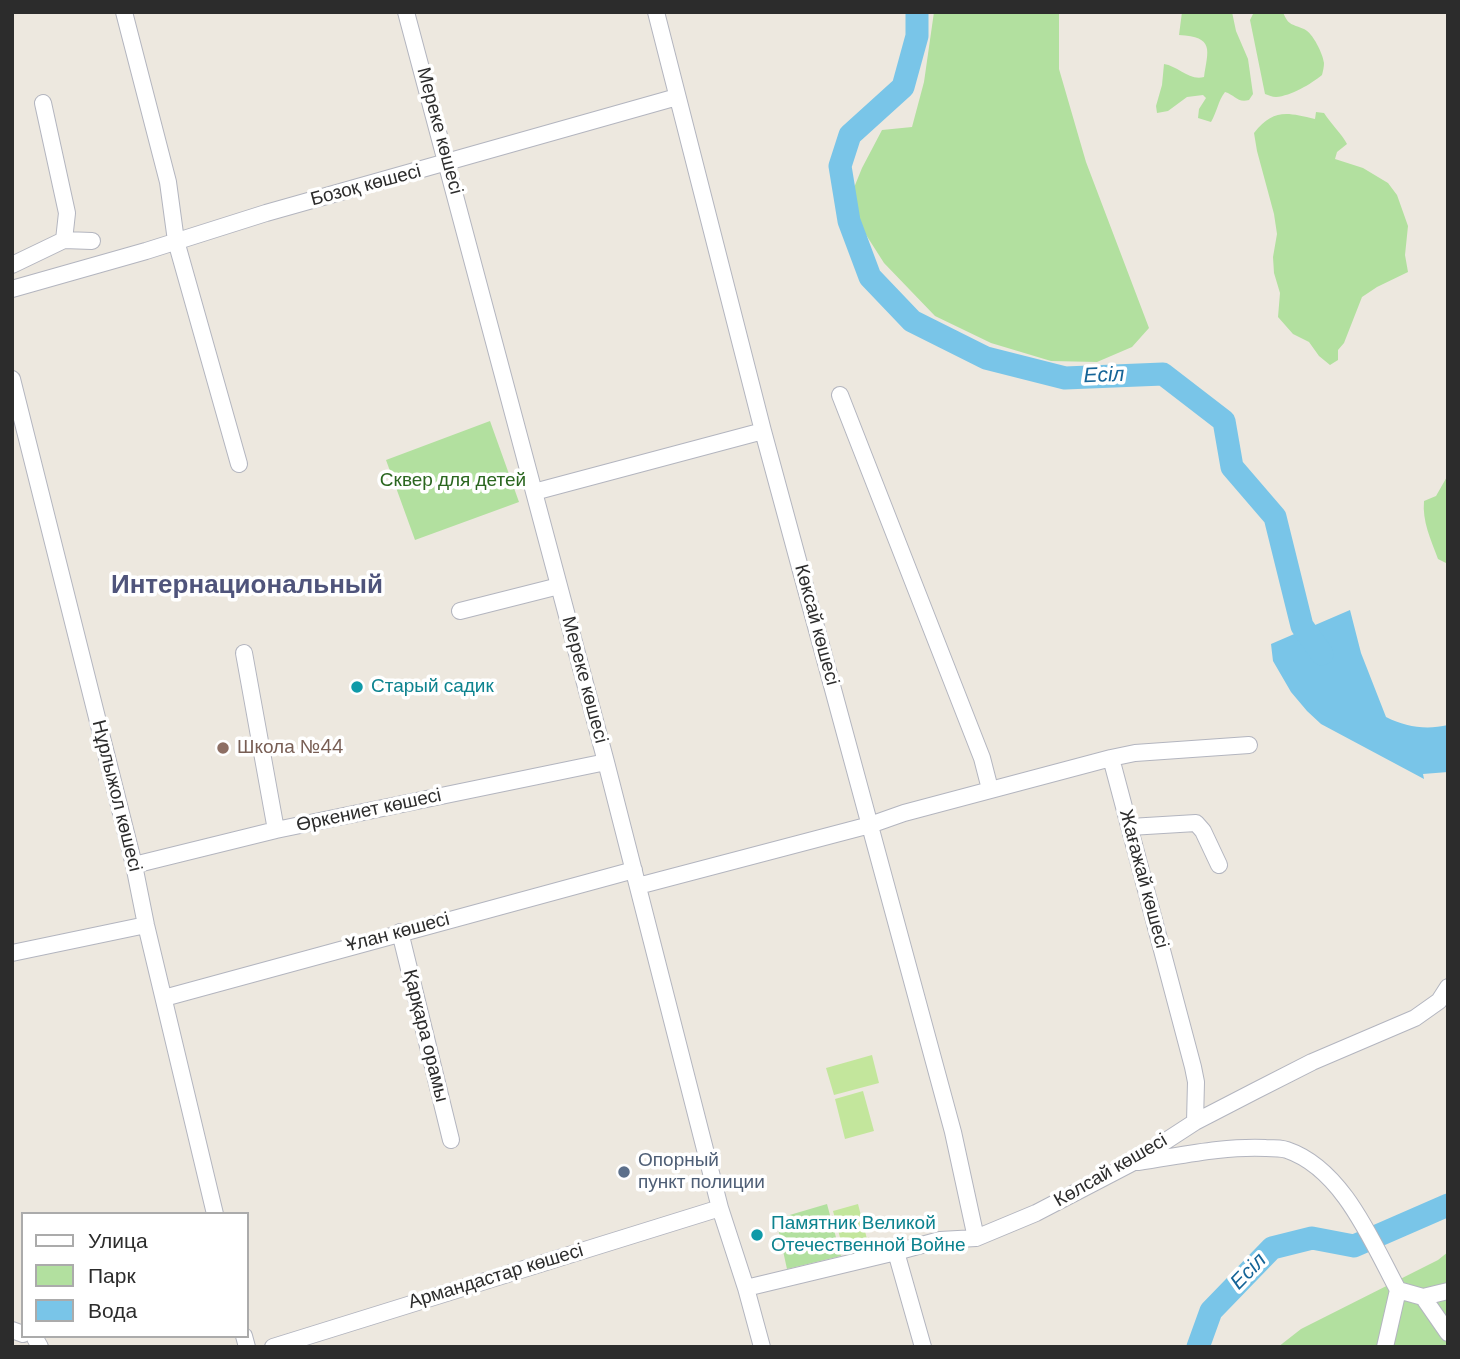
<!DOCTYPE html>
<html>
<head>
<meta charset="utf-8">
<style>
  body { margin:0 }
  #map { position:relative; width:1460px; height:1359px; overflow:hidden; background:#ede8df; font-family:"DM Sans",sans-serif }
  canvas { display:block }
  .frame { position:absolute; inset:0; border:14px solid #2c2c2c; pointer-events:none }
  .legend { position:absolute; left:21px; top:1212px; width:228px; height:126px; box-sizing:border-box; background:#fff; border:2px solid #ababab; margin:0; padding:9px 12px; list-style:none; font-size:21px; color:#2c2c2c }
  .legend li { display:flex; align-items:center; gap:14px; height:35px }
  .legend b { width:35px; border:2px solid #ababab }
</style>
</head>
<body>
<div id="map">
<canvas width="1460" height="1359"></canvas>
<div class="frame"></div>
<ul class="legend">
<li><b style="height:9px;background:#fff"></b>Улица</li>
<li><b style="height:19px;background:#b2e09f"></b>Парк</li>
<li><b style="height:19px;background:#79c5e8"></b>Вода</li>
</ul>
</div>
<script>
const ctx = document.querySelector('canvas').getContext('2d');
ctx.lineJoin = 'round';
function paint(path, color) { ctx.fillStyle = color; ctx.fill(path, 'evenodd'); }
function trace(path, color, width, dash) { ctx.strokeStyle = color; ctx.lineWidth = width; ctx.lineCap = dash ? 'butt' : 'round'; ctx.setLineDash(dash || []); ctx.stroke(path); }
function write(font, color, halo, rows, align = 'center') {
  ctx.font = font + ' "DM Sans",sans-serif'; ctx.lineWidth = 7; ctx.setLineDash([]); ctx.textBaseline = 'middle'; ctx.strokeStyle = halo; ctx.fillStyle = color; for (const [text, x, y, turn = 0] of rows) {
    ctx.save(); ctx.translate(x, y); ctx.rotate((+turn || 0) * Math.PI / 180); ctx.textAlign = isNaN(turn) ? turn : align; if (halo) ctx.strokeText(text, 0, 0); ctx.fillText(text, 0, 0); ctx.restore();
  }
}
const green = new Path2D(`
  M934 12H1059V69L1086 162 1149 328 1132 347 1097 362 1051 361 991 343 935 316 884 263 847 205 862 168 882 130 912 127 924 82Z
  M1182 12H1232L1236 31 1248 59 1253 94 1249 100C1237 103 1235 95 1225 92 1218 101 1217 112 1211 122L1198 118 1199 109 1206 98 1203 95 1187 97 1168 111 1157 113 1156 106 1162 85 1164 64C1178 66 1189 81 1204 77 1208 50 1215 37 1179 35Z
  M1254 12H1283C1288 26 1293 24 1304 29 1313 33 1323 54 1324 63 1324 67 1323 71 1322 75 1311 84 1291 96 1276 97 1272 97 1269 95 1265 94L1250 20Z
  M1316 112 1324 113C1331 124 1342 134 1347 144L1337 152 1335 159 1363 168 1388 183 1397 195 1408 226 1405 255 1408 272 1377 287 1362 297 1344 343 1338 350V360L1330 365 1319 356 1309 342 1293 334 1278 317 1280 293 1274 273 1273 257 1277 234 1274 214 1257 151 1254 133C1273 109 1286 112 1315 119Z
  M490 421 519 502 415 540 386 460Z
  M1448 475V564L1438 559C1431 540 1422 521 1424 501L1436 496Z
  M827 1204 841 1256 787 1269 776 1219Z
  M1448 1252V1347H1278L1301 1329 1438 1260Z`);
const pitch = new Path2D(`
  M872 1055 879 1083 834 1095 826 1068Z
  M863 1091 874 1131 845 1139 835 1099Z
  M858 1204 867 1239 842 1245 833 1211Z`);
const water = new Path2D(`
  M1350 610 1361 653 1386 717C1406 727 1426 730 1448 725V772L1423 774 1424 779 1321 724 1307 711 1291 692 1273 661 1271 644Z`);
const river = new Path2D(`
  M917 12V36L903 87 850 135 840 166 849 221 870 277 912 321 986 358 1065 378 1163 374 1224 421 1232 467 1275 517 1302 626 1322 654
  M1198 1347 1211 1311 1272 1248 1312 1238 1354 1246 1448 1205`);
const street = new Path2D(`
  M124 12 168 182 176 241 239 464
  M406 12 606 762 720 1208 746 1288 762 1347
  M656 12 763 431 953 1132 976 1238
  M43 103 67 213 64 240 92 241
  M12 265 64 240
  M12 289 146 251 266 213 677 97
  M12 379 134 865 146 925 215 1214
  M840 395 982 758 990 789
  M534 492 763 431
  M460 611 559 586
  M244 653 276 830
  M1111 758 1135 753 1249 745
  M1130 827 1196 823 1203 831 1219 865
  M134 865 276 830 606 762
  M638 886 870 825 904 813 1111 758 1193 1067 1196 1082 1195 1122
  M400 932 451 1140
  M12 953 146 925
  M164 998 634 870
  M1138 1162C1180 1156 1223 1146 1266 1148 1273 1148 1281 1148 1287 1150 1343 1169 1372 1242 1398 1290L1423 1297 1448 1291
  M896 1252 923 1347
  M746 1288 896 1252 940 1240 976 1238 1036 1213 1132 1163 1195 1122 1255 1091 1312 1062 1415 1018 1439 1001 1448 987
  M1423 1297 1448 1333
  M12 1330 23 1334
  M244 1336 247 1347
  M35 1338 40 1347
  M273 1347 720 1208
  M1385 1347 1398 1290`);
const markers = [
  [357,687,7,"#0f9aa8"],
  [223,748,7,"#8d6e63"],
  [624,1172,7,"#5c6f8a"],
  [757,1235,7,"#0f9aa8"]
];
const streetNames = [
  ["Мереке көшесі",439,131,75],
  ["Бозоқ көшесі",366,186,-15],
  ["Көксай көшесі",816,625,75],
  ["Мереке көшесі",584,680,75],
  ["Нұрлыжол көшесі",116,796,76],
  ["Өркениет көшесі",369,811,-12],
  ["Жағажай көшесі",1143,879,75],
  ["Ұлан көшесі",398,933,-15],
  ["Қарқара орамы",425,1036,76],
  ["Көлсай көшесі",1111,1171,-30],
  ["Армандастар көшесі",496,1277,-17]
];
const parkNames = [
  ["Сквер для детей",453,481]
];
const cultureNames = [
  ["Старый садик",371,687],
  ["Памятник Великой",771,1224],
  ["Отечественной Войне",771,1246]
];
const educationNames = [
  ["Школа №44",237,748]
];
const serviceNames = [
  ["Опорный",638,1161],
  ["пункт полиции",638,1183]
];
const waterNames = [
  ["Есіл",1104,376,-2],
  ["Есіл",1249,1272,-46]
];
const districtNames = [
  ["Интернациональный",247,586]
];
paint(green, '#b2e09f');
paint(pitch, '#c3e69c');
paint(water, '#79c5e8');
trace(river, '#79c5e8', 23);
trace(street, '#b3b5bf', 18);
trace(street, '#fff', 16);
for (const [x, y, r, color] of markers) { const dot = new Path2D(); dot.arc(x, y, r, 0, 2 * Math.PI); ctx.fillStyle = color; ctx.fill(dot); trace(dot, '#fff', 2.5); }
write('19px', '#2c2c2c', '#fff', streetNames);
write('19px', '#2a661f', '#fff', parkNames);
write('19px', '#0d838f', '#fff', cultureNames, 'left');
write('19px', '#785e54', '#fff', educationNames, 'left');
write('19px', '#4e5e75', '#fff', serviceNames, 'left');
write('italic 21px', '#156497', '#fff', waterNames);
write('bold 26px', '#4f547b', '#fff', districtNames);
</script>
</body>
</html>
